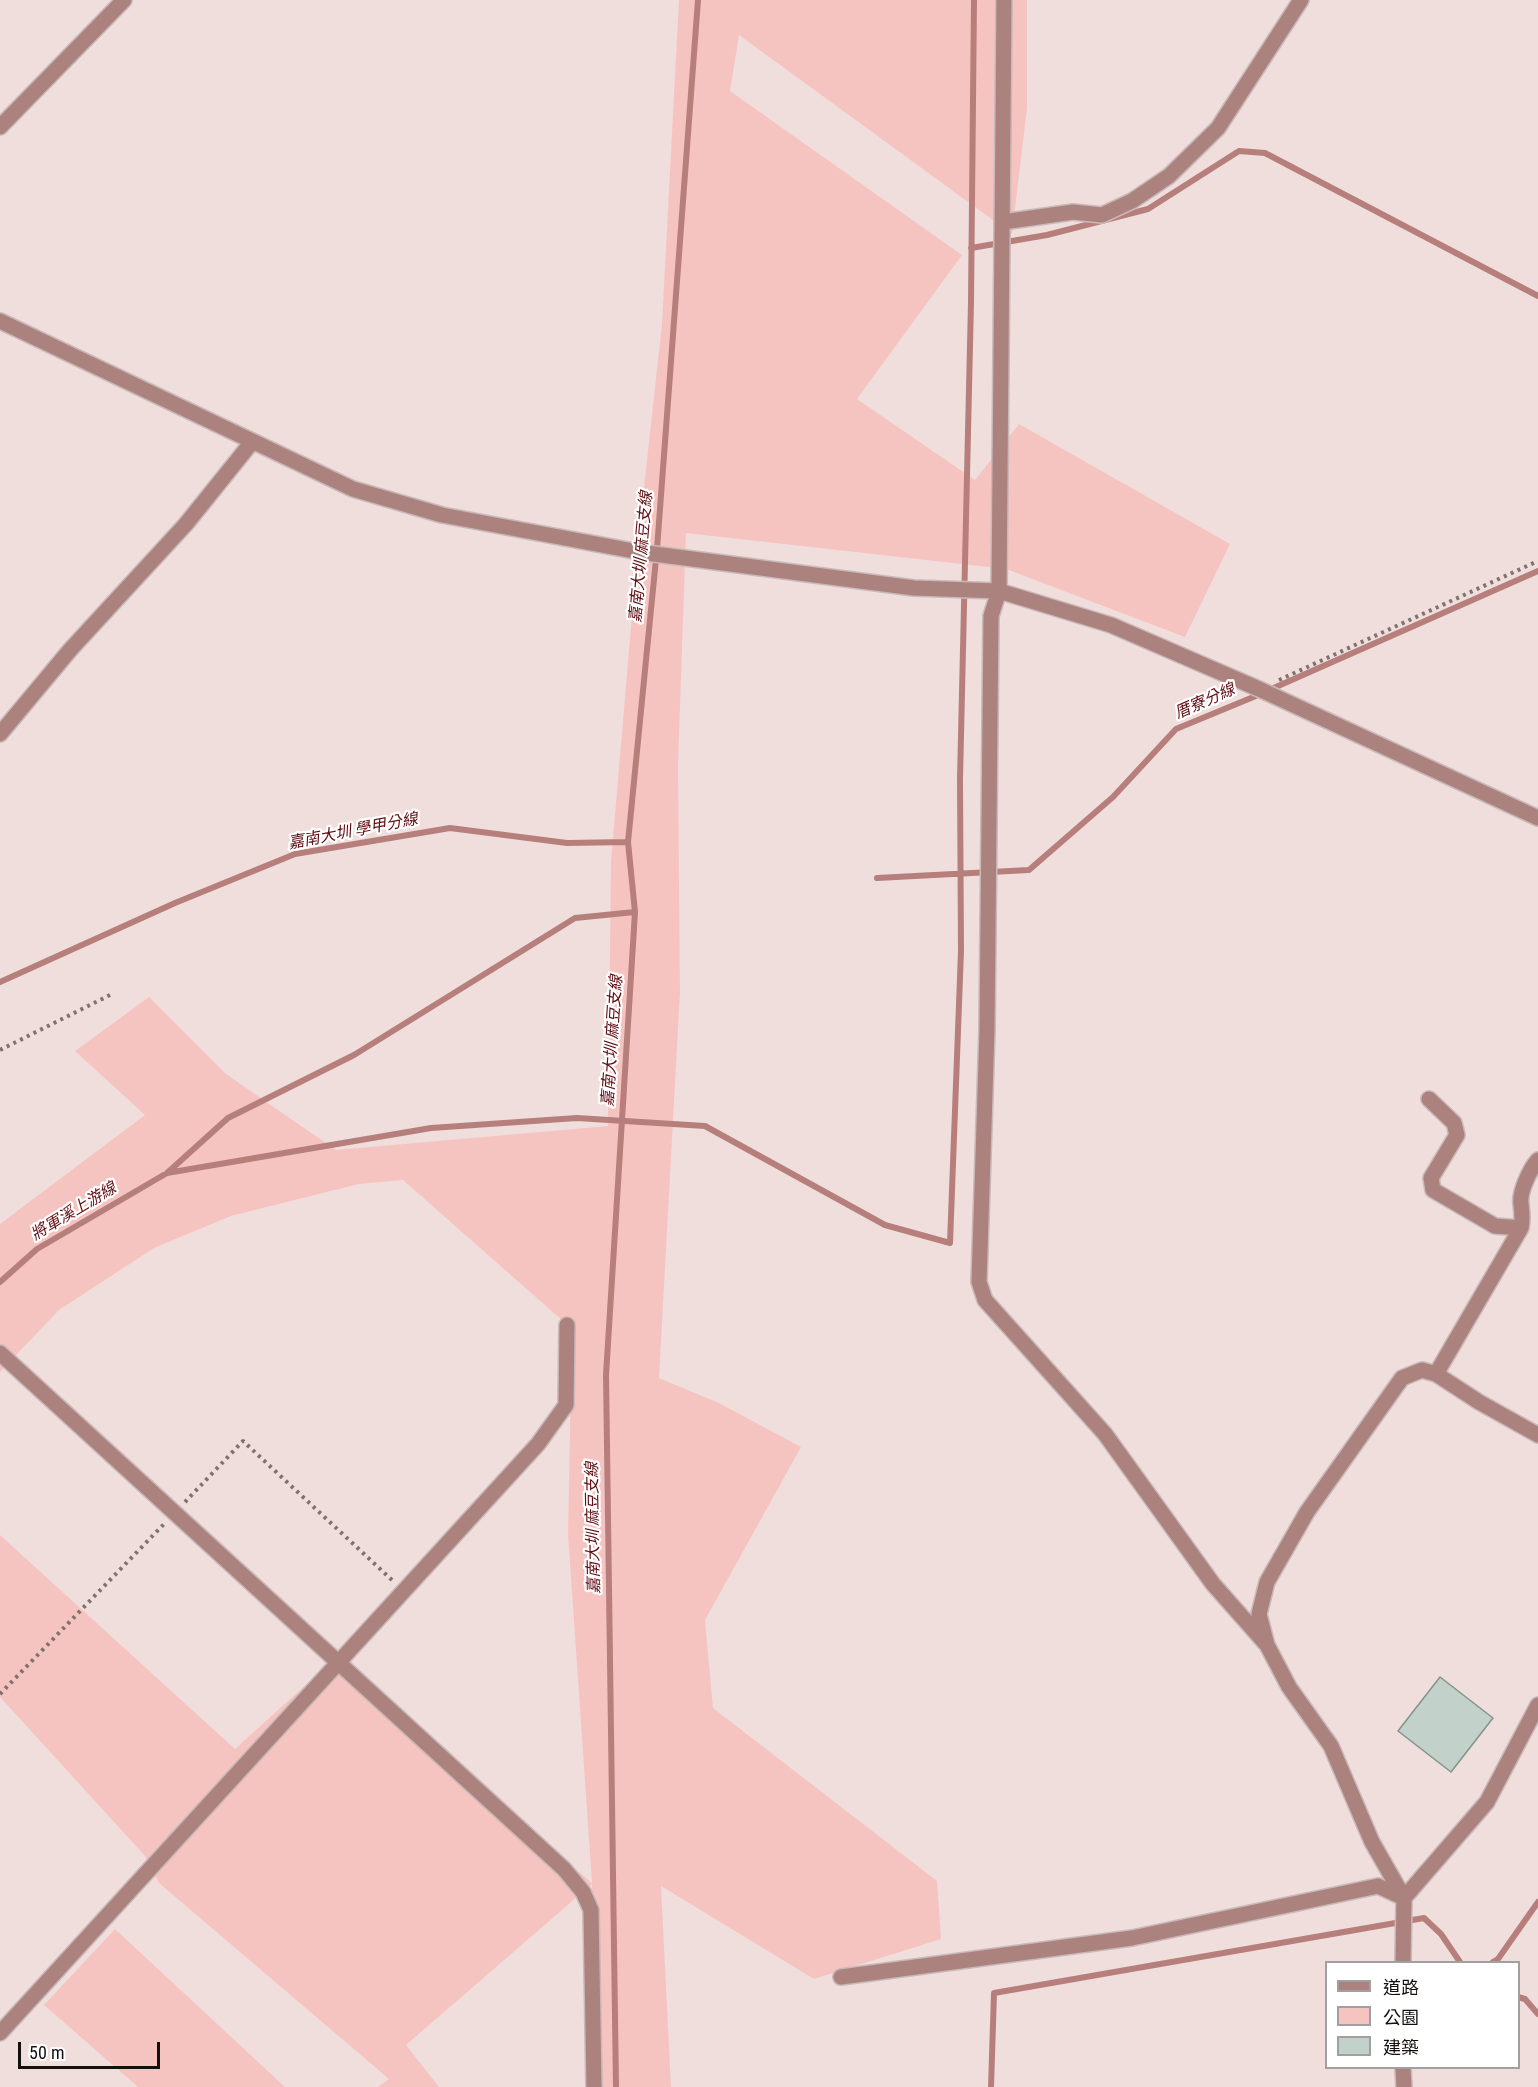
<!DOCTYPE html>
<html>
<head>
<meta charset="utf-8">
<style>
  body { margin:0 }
  #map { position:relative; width:1538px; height:2087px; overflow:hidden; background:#f0dedd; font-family:"Roboto Condensed","Noto Sans TC",sans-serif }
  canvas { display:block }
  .legend { position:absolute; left:1325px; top:1961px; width:195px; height:108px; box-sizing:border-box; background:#fff; border:2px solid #a19f9f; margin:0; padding:8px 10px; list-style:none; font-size:18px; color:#150f0e }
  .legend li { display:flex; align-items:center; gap:12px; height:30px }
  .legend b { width:30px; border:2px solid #a19f9f }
  .scale { position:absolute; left:18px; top:2042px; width:142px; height:27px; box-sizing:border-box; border:3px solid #150f0e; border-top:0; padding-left:8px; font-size:18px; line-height:21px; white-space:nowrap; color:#150f0e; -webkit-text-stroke:4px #fff; paint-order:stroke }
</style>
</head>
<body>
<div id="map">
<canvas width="1538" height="2087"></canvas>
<ul class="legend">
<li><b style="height:8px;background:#ac827f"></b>道路</li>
<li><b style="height:16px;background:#f6c4c0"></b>公園</li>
<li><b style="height:16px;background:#c2d2cb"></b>建築</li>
</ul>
<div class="scale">50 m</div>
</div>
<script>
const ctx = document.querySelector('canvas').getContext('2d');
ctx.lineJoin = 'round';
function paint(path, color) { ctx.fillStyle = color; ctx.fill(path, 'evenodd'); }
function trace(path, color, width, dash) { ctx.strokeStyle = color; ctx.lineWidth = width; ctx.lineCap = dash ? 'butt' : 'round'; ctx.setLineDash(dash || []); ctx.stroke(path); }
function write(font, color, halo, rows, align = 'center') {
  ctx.font = font + ' "Roboto Condensed","Noto Sans TC",sans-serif'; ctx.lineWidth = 4.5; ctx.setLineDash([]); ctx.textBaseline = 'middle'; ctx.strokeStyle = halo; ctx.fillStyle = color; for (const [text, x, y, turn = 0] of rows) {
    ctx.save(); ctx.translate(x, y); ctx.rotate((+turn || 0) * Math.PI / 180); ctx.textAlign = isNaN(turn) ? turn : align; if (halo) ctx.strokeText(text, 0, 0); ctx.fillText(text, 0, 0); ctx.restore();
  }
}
const green = new Path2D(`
  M679 0H1027V108L1012 234 739 35 730 91 962 255 857 399 975 480 1019 424 1230 544 1185 637 1006 569 686 533 678 765 680 992 659 1378 719 1403 801 1447 705 1620 713 1708 937 1881 941 1939 814 1979 661 1886 671 2087H587L592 1884 406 2045 439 2087H378L389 2079 159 1883 145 1856 0 1697V1535L235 1749 330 1663 592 1883 568 1534 572 1329 403 1180 359 1184 231 1216 154 1248 59 1310 0 1372V1224L145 1115 75 1051 149 997 226 1074 336 1150 608 1126 611 862 639 533 662 324Z
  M115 1929 285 2087H138L44 2005Z`);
const stream = new Path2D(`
  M971 248 1047 235 1148 209 1239 151 1265 153 1538 296
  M877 878 1029 870 1113 797 1176 729 1251 698 1538 571
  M0 982 175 903 295 854 450 828 567 843 628 842
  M167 1173 431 1128 577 1118 705 1126 885 1225 950 1243 961 951 960 779 971 302 974 0
  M0 1282 37 1249 167 1173 228 1118 354 1055 575 918 635 912
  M1493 1962 1498 1959 1538 1902
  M1518 1997 1525 1999 1538 2014
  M616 2087 606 1375 635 912 628 842 657 549 698 0
  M991 2087 994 1993 1424 1918 1441 1934 1460 1962`);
const building = new Path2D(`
  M1440 1677 1493 1718 1451 1772 1398 1731Z`);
const path = new Path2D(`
  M1279 680 1538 561
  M0 1050 114 993
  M185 1502 243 1441 393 1581
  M0 1694 165 1523`);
const minor = new Path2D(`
  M1004 0 999 591 991 616 987 1030 979 1282 985 1300 1105 1434 1213 1584 1267 1645
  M0 127 124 0
  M1003 222 1073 212 1102 215 1132 201 1169 176 1218 128 1301 0
  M0 321 353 489 442 515 639 552 914 588 999 591 1111 625 1259 689 1538 818
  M0 734 70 650 186 524 252 442
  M1429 1099 1454 1123 1457 1135 1431 1178 1433 1190 1495 1226 1521 1228C1523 1219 1522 1214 1521 1204 1519 1192 1530 1169 1538 1160
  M0 1353 564 1869 583 1892 591 1910 594 2087
  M1436 1374 1521 1228
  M1403 1962 1404 1898 1372 1842 1331 1746 1289 1687 1267 1645 1259 1614 1267 1582 1307 1512 1402 1378 1422 1370 1436 1374 1479 1402 1538 1435
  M841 1977 1132 1938 1378 1886 1404 1898 1487 1802 1538 1705
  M0 2033 538 1444 566 1405 567 1325
  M1403 2068 1404 2087`);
const waterNames = [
  ["嘉南大圳 麻豆支線",642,557,-85],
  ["厝寮分線",1205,702,-24],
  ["嘉南大圳 學甲分線",353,832,-11],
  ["嘉南大圳 麻豆支線",613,1041,-86],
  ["將軍溪上游線",74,1212,-31],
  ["嘉南大圳 麻豆支線",594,1528,-91]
];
paint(green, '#f6c4c0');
trace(stream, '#b77f7b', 6);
paint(building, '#c2d2cb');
trace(building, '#83928b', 1.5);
trace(minor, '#c9b9b8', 18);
trace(path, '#7e7271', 4, [3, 4.5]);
trace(minor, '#ac827f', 15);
write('italic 16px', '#600c12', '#fff', waterNames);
</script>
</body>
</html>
